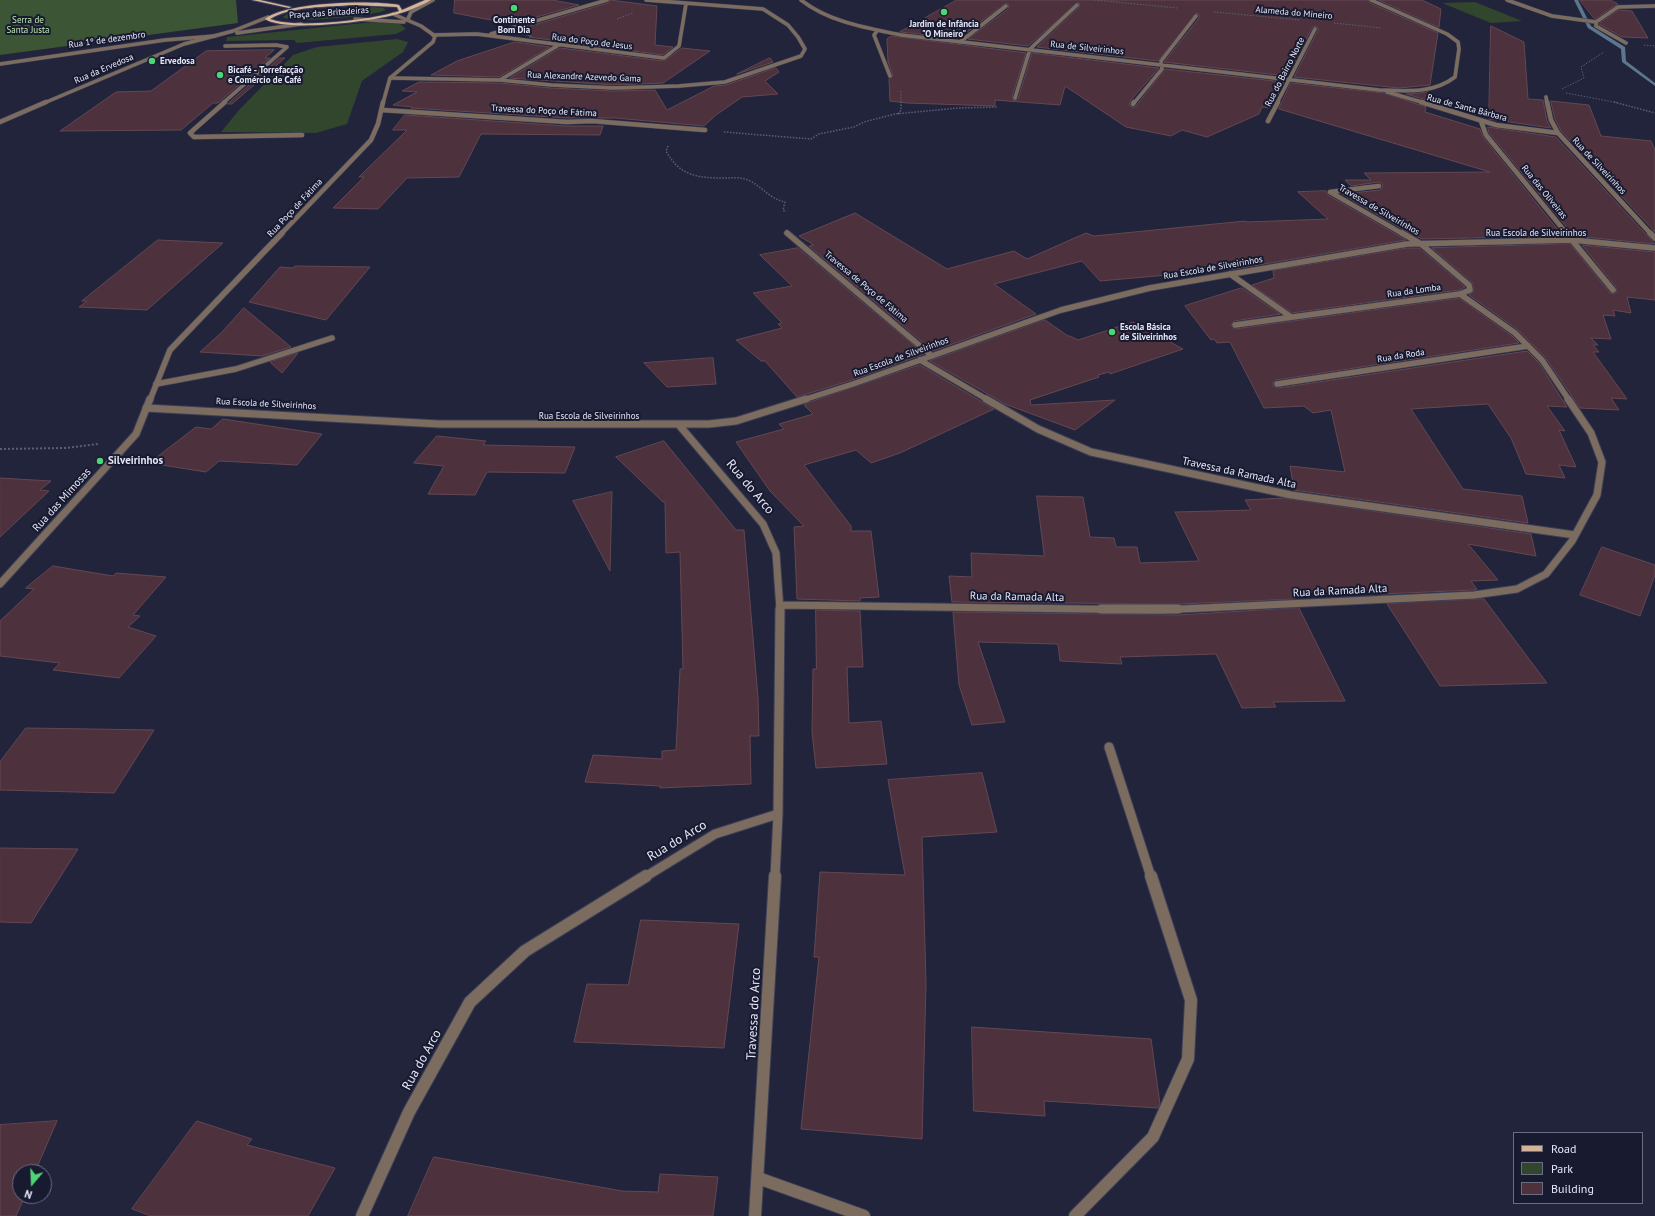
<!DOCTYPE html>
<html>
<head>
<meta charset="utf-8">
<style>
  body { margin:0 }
  #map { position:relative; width:1655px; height:1216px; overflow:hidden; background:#21243b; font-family:"PT Sans",sans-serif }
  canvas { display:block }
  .legend { position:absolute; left:1513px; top:1132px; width:130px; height:72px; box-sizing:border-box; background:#181a30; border:1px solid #6a6c80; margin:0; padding:5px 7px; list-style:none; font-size:12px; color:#e5e7f7 }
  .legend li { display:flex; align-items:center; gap:8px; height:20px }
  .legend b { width:20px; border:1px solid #6a6c80 }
  .north { position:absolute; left:12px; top:1164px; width:40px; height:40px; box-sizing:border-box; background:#181a30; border:1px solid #6a6c80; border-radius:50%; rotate:199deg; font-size:11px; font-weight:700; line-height:16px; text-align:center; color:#e5e7f7 }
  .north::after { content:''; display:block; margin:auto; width:14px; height:18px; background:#4ed675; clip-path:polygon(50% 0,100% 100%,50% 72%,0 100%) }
</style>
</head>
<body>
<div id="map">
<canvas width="1655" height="1216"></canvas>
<ul class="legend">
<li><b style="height:5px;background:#d3b399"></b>Road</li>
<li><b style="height:11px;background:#32452d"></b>Park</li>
<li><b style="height:11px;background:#4d323d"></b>Building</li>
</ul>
<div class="north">N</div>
</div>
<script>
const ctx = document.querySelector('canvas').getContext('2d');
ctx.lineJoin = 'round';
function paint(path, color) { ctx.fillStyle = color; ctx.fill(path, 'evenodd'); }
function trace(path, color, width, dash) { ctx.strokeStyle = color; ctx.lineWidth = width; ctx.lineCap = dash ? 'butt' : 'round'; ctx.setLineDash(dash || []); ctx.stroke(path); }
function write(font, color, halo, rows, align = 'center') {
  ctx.font = font + ' "PT Sans",sans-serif'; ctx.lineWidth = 4; ctx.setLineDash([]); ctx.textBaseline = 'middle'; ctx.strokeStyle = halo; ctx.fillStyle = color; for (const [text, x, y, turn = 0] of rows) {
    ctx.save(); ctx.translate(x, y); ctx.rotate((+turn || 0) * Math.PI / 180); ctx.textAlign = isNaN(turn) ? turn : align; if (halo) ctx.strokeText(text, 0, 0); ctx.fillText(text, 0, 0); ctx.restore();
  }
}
const green = new Path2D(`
  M1475 2 1522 21 1491 23 1442 3Z
  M374 7 383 8 386 10C376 16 292 24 283 17L287 14 297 12Z
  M383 21 399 23 406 29 396 34 297 43 294 40 226 41 227 37Z
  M397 39 408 42 403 52 362 81 347 124 316 133 221 132 239 110 293 55 317 47Z`);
const forest = new Path2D(`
  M0 0H236L238 23 0 55Z`);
const stream = new Path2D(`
  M1574 0H1578L1591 26 1625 47 1626 61 1655 83V86L1622 62 1621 49 1588 28Z`);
const building = new Path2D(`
  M455 0H552L579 5 512 24 454 13Z
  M610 0 657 6 655 45 673 47 663 55 529 37 532 36 510 32 608 3Z
  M957 0H1368L1370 3 1438 33 1430 85 1399 88 1294 77 1318 30V28L1315 26 1312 28 1287 76 1164 62 1199 18V14L1196 13 1158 61 1037 47 1079 7 1080 4 1078 2 1028 46 968 39 1008 9 1009 5 1006 3 959 38 900 32Z
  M1379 0H1422L1441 9 1439 27Z
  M1580 0H1610L1618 4 1595 19Z
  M1619 10 1632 11 1648 38 1622 37 1599 24Z
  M1491 26 1524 42 1528 99 1543 100 1547 121 1551 128 1489 119Z
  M892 36 1026 53 1012 97 1014 101 1018 99 1032 53 1159 68 1131 100 1129 105 1133 108 1136 106 1165 69 1284 82 1271 108 1262 107 1259 114 1207 137 1182 130 1171 136 1126 127 1065 86 1060 105 995 100V106L907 103 890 101 889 79 893 76 888 62 887 39Z
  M515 42 550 47 499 77 431 75 457 61Z
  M560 48 664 61 682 48 710 51 663 83 614 85 510 78Z
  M274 50 265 58H270L218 103H213L181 130 60 131 116 92 151 91 206 51Z
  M280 58H285L232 104H228Z
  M770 58 773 62 737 74Z
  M776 68 779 72 765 81 778 94 742 97 716 115 704 126 615 118H567L411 108 412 107 393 105 417 92 402 91 419 82 500 83 551 88 614 91 655 90 667 110 714 86 726 85Z
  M1291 83 1384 93 1426 107 1425 112 1480 129 1483 137 1563 236 1422 239 1402 229 1342 194 1380 190 1383 187 1382 183 1379 182 1351 186 1345 180H1371L1364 173 1490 172 1279 109Z
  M1428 92 1427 100 1406 94 1419 93Z
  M1551 101 1589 105 1601 136 1651 141 1655 150V232L1561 131 1555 119Z
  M405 115 567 126H603L600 135 481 134 459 177 407 178 378 209 333 208 364 177H359L407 130H393Z
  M1488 127 1556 137 1655 244 1574 236 1489 133Z
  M1326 191 1328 195 1406 240 1235 269 1100 281 1082 261 994 284 1036 314 933 351 809 246 814 245 799 236 855 213 947 269 1014 251 1027 259 1086 233 1094 236 1245 221 1247 222 1328 219 1298 192Z
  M158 240 223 243 147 310 79 307 87 301H82Z
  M1570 244 1610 293 1613 294 1617 292 1616 287 1582 245 1655 252V300L1627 297 1631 313 1613 310 1615 316 1603 315 1611 339 1591 338 1598 345H1593L1599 352H1593L1627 399 1611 398 1619 410 1580 408 1545 357 1518 330 1469 295 1474 291 1472 282 1432 248Z
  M798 248 924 354 852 380 797 397 765 361H761L736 340 782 328 778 324 782 323 753 293 792 286 760 255Z
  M1407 248H1419L1465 287 1459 290 1292 313 1252 285 1274 278 1273 271Z
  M295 266 370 267 326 320 249 302 280 267 293 268Z
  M1242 288 1280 314 1234 321 1231 325 1234 329 1459 298 1512 336 1519 343 1276 380 1273 382V386L1278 388 1527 351 1539 363 1567 407 1547 406 1565 431 1559 430 1576 467 1559 465 1565 478 1526 474 1511 438 1488 404 1411 409 1463 489 1522 496 1528 523 1294 490 1290 466 1345 472 1331 410 1313 413 1304 406 1264 408 1230 342 1217 343 1214 339 1211 340 1185 306Z
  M244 308 291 347 262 356 200 352 222 332Z
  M1045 320 1068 336H1070L1078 340 1133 322 1183 349 1110 374 1109 372 1098 375 1099 377 1030 400 1031 405 1115 400 1075 430 1005 404 930 361Z
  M298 353 282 373 270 362Z
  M713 358 716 384 667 387 644 363Z
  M920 365 994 409 900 453 871 463 856 450 804 465 851 526V531H871L879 597 860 598V601L797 599 794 527 804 526 770 491 736 442 784 429 779 424 813 414 804 405 810 402Z
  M223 419 322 434 297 465 219 461 206 472 149 463 196 427 211 429Z
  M437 436 486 441 483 445 575 447 565 473 487 472 475 495 428 494 444 466 414 463Z
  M664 441 736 530H744L758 698 759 736H750L751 784 660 788V786L585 782 593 755 662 759V751L676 750 680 669H683L680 552 666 553 665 502H663L616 457Z
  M0 478 51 481 40 490 49 491 0 537Z
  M612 492 610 571 573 501Z
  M1037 496 1083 497 1090 537 1114 538 1116 547H1137L1140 563 1199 561 1175 512 1251 510 1245 500 1283 498 1531 534 1536 556 1468 544 1498 580 1471 581 1477 589 1474 590 1381 594 1378 590 1292 593 1295 599 1181 604 952 602 949 576 972 577 971 553 1044 556Z
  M1602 547 1655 565V575L1640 616 1580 595Z
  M53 566 113 576 116 573 166 577 133 615 140 616 128 627 156 636 119 678 53 670 60 663 0 656V621L34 589 26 588Z
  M1484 599 1547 683 1440 686 1387 604Z
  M1299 608 1345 701 1273 702 1276 707 1242 708 1216 654 1120 657 1122 664 1060 661 1058 644 978 642 1005 722 972 725 959 685 953 612 1178 615Z
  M816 610 860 611 863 667H847L849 723 881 721 887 764 816 768 812 732 813 669H816Z
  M26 728 154 730 114 793 0 790V762Z
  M982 773 997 832 922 837 926 984 922 1139 801 1129 819 957H814L820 872 905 875 888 780Z
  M0 848 78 849 31 923 0 922Z
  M641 920 739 924 724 1048 574 1042 587 984 628 985Z
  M972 1027 1151 1039 1160 1104 1158 1108 1044 1101 1045 1116 974 1111Z
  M57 1121 35 1172H20V1196H25L16 1216H0V1125Z
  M197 1121 252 1139 247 1145 335 1168 308 1216H151L132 1209Z
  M434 1157 622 1191 658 1192 660 1174 718 1177 713 1216H408Z`);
const pathFar2 = new Path2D(`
  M1095 0 1177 8
  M1214 12 1299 20
  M617 19 633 13
  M1334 23 1382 28
  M1644 45 1655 46
  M1562 89 1584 78 1581 67 1604 52
  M901 91V103
  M1566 93 1619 103`);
const pathFar1 = new Path2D(`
  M1614 102 1655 113
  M898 114 901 110V102
  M724 132 811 139 819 134 854 127 864 122 895 114 958 108 998 107
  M668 146 666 151C680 177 699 178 727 178 733 178 739 177 745 179 761 184 767 198 785 202L783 210 786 212`);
const path = new Path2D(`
  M0 449 66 448 98 444`);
const serviceFar4 = new Path2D(`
  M960 42 1006 6
  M225 46 276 45 287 47
  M223 103 287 47`);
const serviceFar3 = new Path2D(`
  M225 102 190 133 194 137 302 135
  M1481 121 1486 135 1567 234
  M1379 186 1330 192 1403 234`);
const serviceFar2 = new Path2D(`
  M1402 233 1421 244
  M1566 233 1613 290
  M1230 274 1291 317
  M1235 325 1460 294
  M156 384 236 369 332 338
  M1277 384 1528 346`);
const serviceFar1 = new Path2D(`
  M1109 747 1151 877`);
const service = new Path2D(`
  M758 1178 864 1216
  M1075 1216 1153 1137 1188 1059 1191 1000 1151 876`);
const minorFar5 = new Path2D(`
  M801 0C829 22 867 28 901 35L1379 90C1406 91 1433 94 1455 77L1459 49 1458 42 1447 34 1371 0
  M1507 0 1552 16 1596 22
  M877 31 874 35 890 76
  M491 34 607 0
  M433 35 477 34 664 58 679 46 686 4
  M1626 43 1596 26V22L1618 7 1655 6
  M0 64 165 40 215 36
  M390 78 500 80 551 85 614 88 679 86 725 82 801 56 805 49 798 37 788 25 763 9 646 0
  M500 80 557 46
  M1387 92 1425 103
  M1546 97 1547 103
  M1015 98 1030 49 1077 5
  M1134 103 1162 69 1161 61 1196 16
  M1277 103 1315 29`);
const minorFar4 = new Path2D(`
  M1421 102 1496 125 1558 133
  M1547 102 1551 120 1558 133 1651 234
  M1133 104 1134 102
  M382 110 567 122 592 121 705 130
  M1268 121 1278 102
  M787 233 788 234`);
const minorFar3 = new Path2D(`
  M787 233 932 356
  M1650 233 1655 238
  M1421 244 1469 285 1470 290 1460 294
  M1460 294 1515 333 1542 360 1569 400
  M920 360 988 400
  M803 400 853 384 1061 310 1150 288 1407 244 1572 240 1655 248`);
const minorFar2 = new Path2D(`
  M986 399 1038 429 1091 452 1291 495 1575 535
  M146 408 439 424H709L736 421 806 399
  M679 425 763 524 776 553 780 610
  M780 605 1161 610 1474 595 1517 589 1546 574 1572 541 1597 495 1602 462 1591 433 1568 399`);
const minorFar1 = new Path2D(`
  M1101 609H1178
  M645 877 715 834 778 814
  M775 877 778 814 780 609`);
const minor = new Path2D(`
  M362 1216 409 1112 470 1002 525 951 646 876
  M755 1216 775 876`);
const tertiaryFar3 = new Path2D(`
  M355 19 404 22
  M408 19 411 12 433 0
  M237 33 301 24
  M44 103 184 44 233 31 268 17
  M383 103 390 78 433 42 435 36 421 26 393 14`);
const tertiaryFar2 = new Path2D(`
  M0 122 46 102
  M281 234 371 140 378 124 383 102`);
const tertiaryFar1 = new Path2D(`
  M150 400 170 350 282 233`);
const tertiary = new Path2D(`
  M0 584 136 434 150 399`);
const primary = new Path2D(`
  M252 0H260L291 7 289 8Z
  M425 0H431C418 8 400 14 385 17 361 22 285 32 265 19 287 2 371 0 399 5L402 10ZM353 5 397 7 399 11C373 20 295 29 270 19 291 6 328 7 353 5Z`);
const markers = [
  [514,8,4,"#4ed675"],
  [944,12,4,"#4ed675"],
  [152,61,4,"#4ed675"],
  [220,75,4,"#4ed675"],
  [1112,332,4,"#4ed675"],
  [100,461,4,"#4ed675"]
];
const farStreetnames = [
  ["Praça das Britadeiras",329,13,-4],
  ["Alameda do Mineiro",1294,13,5],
  ["Rua 1º de dezembro",107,40,-8],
  ["Rua do Poço de Jesus",592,42,7],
  ["Rua de Silveirinhos",1087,48,6],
  ["Rua da Ervedosa",104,69,-23],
  ["Rua do Bairro Norte",1285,72,-63],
  ["Rua Alexandre Azevedo Gama",584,77,2],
  ["Rua de Santa Bárbara",1467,108,15],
  ["Travessa do Poço de Fátima",544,111,3],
  ["Rua de Silveirinhos",1599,166,47],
  ["Rua das Oliveiras",1544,192,51],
  ["Rua Poço de Fátima",295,208,-47],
  ["Travessa de Silveirinhos",1379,210,30],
  ["Rua Escola de Silveirinhos",1536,233],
  ["Rua Escola de Silveirinhos",1213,268,-10],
  ["Travessa de Poço de Fátima",866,287,40],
  ["Rua da Lomba",1414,291,-8],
  ["Rua da Roda",1401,356,-9],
  ["Rua Escola de Silveirinhos",901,357,-20],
  ["Rua Escola de Silveirinhos",266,404,3],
  ["Rua Escola de Silveirinhos",589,416]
];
const farParknames = [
  ["Serra de",28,20],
  ["Santa Justa",28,30]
];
const farPoinames = [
  ["Continente",514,20,"center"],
  ["Bom Dia",514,30,"center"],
  ["Jardim de Infância",944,24,"center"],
  ["\"O Mineiro\"",944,34,"center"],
  ["Ervedosa",160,61],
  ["Bicafé - Torrefacção",228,70],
  ["e Comércio de Café",228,80],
  ["Escola Básica",1120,327],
  ["de Silveirinhos",1120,337]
];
const poiNames = [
  ["Silveirinhos",108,461]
];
const streetNames = [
  ["Travessa da Ramada Alta",1239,473,12],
  ["Rua das Mimosas",62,500,-48],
  ["Rua da Ramada Alta",1340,591,-3],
  ["Rua da Ramada Alta",1017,597,1]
];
const nearStreetnames = [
  ["Rua do Arco",750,487,50],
  ["Rua do Arco",677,841,-31],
  ["Travessa do Arco",754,1014,-87],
  ["Rua do Arco",422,1060,-61]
];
paint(green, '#32452d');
paint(forest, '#3c5534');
paint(stream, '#5c778d');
paint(building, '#4d323d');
trace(building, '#644753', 1);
trace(serviceFar4, '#3c3f55', 4.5);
trace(serviceFar3, '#3c3f55', 5.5);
trace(serviceFar2, '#3c3f55', 7);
trace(serviceFar1, '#3c3f55', 11);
trace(service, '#3c3f55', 14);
trace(minorFar5, '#3c3f55', 4.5);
trace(minorFar4, '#3c3f55', 5.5);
trace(minorFar3, '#3c3f55', 7);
trace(minorFar2, '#3c3f55', 9);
trace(minorFar1, '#3c3f55', 11);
trace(minor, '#3c3f55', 14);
trace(tertiaryFar3, '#3c3f55', 4.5);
trace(tertiaryFar2, '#3c3f55', 5.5);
trace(tertiaryFar1, '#3c3f55', 7);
trace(tertiary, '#3c3f55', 9);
trace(primary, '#3c3f55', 2);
trace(pathFar2, '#5c5f74', 1, [1.5, 1.5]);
trace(pathFar1, '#5c5f74', 1.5, [1.5, 1.5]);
trace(path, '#5c5f74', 2, [2, 2]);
trace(serviceFar4, '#7c6c60', 3.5);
trace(serviceFar3, '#7c6c60', 4.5);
trace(serviceFar2, '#7c6c60', 5.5);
trace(serviceFar1, '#7c6c60', 9);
trace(service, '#7c6c60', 12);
trace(minorFar5, '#7c6c60', 3.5);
trace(minorFar4, '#7c6c60', 4.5);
trace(minorFar3, '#7c6c60', 5.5);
trace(minorFar2, '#7c6c60', 7);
trace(minorFar1, '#7c6c60', 9);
trace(minor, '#7c6c60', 12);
trace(tertiaryFar3, '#7c6c60', 3.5);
trace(tertiaryFar2, '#7c6c60', 4.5);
trace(tertiaryFar1, '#7c6c60', 5.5);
trace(tertiary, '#7c6c60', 7);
paint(primary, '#d3b399');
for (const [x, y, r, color] of markers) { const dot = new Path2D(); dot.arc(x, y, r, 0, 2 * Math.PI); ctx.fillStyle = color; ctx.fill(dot); trace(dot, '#181a30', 1.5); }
write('9px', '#e5e7f7', '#181a30', farStreetnames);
write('9px', '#bdeab0', '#181a30', farParknames);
write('bold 9px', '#e5e7f7', '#181a30', farPoinames, 'left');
write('bold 11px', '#e5e7f7', '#181a30', poiNames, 'left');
write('11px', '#e5e7f7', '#181a30', streetNames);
write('13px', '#e5e7f7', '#181a30', nearStreetnames);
</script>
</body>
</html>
